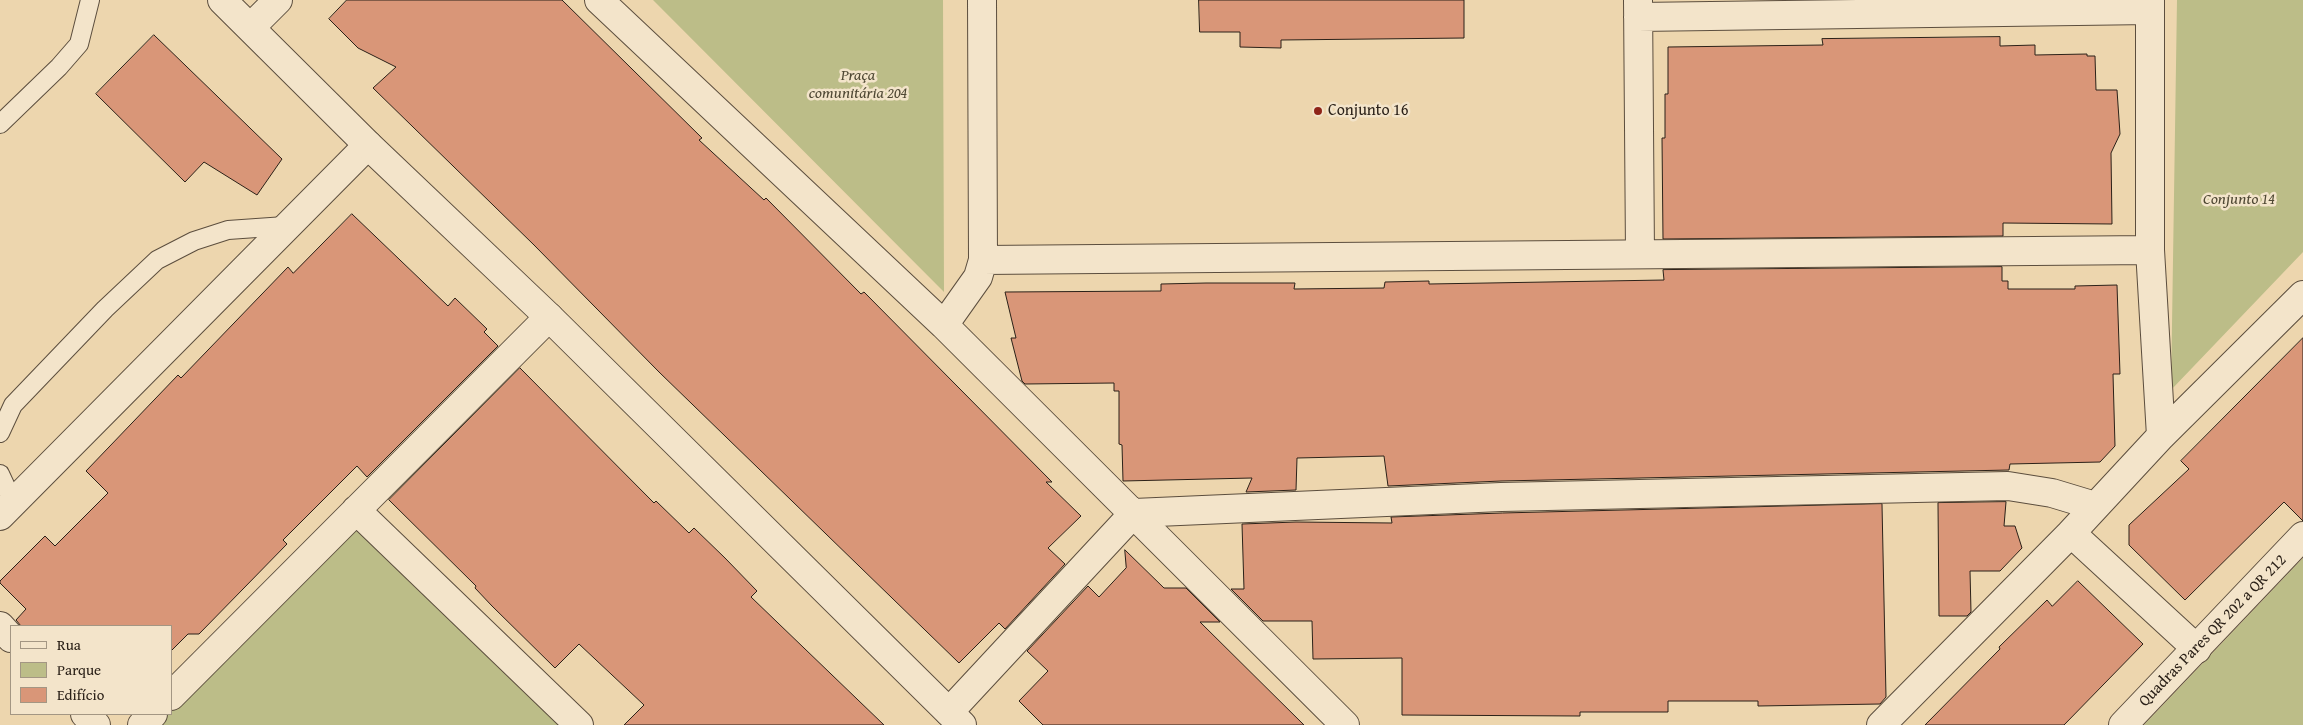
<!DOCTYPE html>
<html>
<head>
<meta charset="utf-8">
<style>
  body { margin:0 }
  #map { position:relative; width:2303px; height:725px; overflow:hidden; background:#edd6ae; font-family:"Gentium Book Plus",serif }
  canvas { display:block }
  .legend { position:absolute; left:10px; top:625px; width:162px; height:90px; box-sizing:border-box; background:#f3e4ca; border:1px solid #a39683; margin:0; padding:6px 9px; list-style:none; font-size:15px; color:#2b2118 }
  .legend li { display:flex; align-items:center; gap:10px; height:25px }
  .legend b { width:25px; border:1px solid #a39683 }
</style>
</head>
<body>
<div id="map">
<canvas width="2303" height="725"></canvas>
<ul class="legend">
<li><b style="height:6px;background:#f3e4ca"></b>Rua</li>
<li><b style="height:14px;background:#bcbd88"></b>Parque</li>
<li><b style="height:14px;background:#d99678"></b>Edifício</li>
</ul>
</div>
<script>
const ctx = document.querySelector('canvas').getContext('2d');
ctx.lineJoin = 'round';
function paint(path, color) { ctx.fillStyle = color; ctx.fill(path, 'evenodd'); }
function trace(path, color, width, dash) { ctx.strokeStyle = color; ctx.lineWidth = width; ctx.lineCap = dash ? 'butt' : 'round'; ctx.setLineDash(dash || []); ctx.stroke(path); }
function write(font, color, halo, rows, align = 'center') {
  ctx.font = font + ' "Gentium Book Plus",serif'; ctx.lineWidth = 5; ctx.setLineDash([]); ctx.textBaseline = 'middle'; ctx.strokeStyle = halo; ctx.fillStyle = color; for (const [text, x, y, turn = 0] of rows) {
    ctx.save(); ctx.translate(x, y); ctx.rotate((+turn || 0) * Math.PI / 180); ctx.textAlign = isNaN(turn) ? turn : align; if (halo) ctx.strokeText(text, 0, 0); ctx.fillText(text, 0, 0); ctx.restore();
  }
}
const green = new Path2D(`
  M653 0H943L944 292Z
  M2177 0H2303V252L2171 390Z
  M361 518 572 725H145L155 714H171V698Z
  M2303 558V725H2144Z`);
const building = new Path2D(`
  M347 0H562L702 138 699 140 764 200 766 198 861 294 864 292 1052 482H1046L1081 516 1048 548 1065 564 1005 629 999 623 959 663 659 372 534 245 373 88 396 67 358 48 329 19Z
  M1199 0H1464V38L1281 40V48L1240 47V32H1200Z
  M154 35 282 159 257 195 204 162 185 182 96 94Z
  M2000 37V46L2035 45V55L2087 54V56H2095L2096 90H2117L2120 134 2111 153 2112 224 2003 223V236L1663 239 1662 138H1665V94H1668V47L1823 45 1822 39Z
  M352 214 448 306 455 298 487 329 484 332 498 346 367 477 357 466 283 540 287 544 199 634H188L171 651V626H21L16 620 26 609 0 583V581L45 536 55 546 108 493 86 471 178 375 181 378 288 267 293 273Z
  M2002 267V281H2008V289H2075V286L2117 285 2120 374H2113L2115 446 2100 462 2010 464 2009 470 1501 481 1388 486 1384 456 1297 458 1296 490 1246 492 1252 478 1123 481 1122 445 1119 444V391H1114V383L1025 384 1022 381 1011 338H1016L1005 292 1161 291V284L1206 283H1295L1294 289 1384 288 1385 282 1429 281V284L1664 280 1663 270Z
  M2303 338V521L2284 502 2185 600 2129 545V525L2189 469 2181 461Z
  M520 368 654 503 656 501 689 533 694 528 725 558 757 591 751 597 884 725H624L644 705 579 644 555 668 492 606 475 588 476 586 389 500Z
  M2006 502 2004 526H2015L2022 548 2000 571H1970L1971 612 1967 616H1939L1938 503Z
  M1882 504 1886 697 1880 704 1758 706V701H1668V712H1580V716L1402 715V658L1313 659 1312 621H1263L1231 589H1244L1242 524 1296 522 1392 523 1391 517 1502 513Z
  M1125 550 1164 588H1186L1220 622H1200L1304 725H1043L1019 701 1048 671 1027 651 1088 586 1099 597 1126 568Z
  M2078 581 2143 644 2064 725H1925L2000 649 1999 647 2047 600 2052 606Z`);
const service = new Path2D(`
  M0 124 59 67 79 44 90 0
  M0 433 13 405 105 309 157 260 194 241 228 230 285 226
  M0 474 13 502`);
const minor = new Path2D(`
  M599 0 944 325 1345 725
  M982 0 983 260
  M1638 0 1640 254
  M2150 0V250L2161 436
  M1638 17 2150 10
  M251 27 278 0
  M944 325 978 277 983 260 2150 250
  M356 510 579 725
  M0 516 368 145
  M2071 533 2197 649
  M0 626 11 638
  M171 696 549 317
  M949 712 1134 513 1501 497 2008 486 2052 493 2095 506
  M85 714 96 725
  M142 725 153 714
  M1881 725 2071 533 2161 436 2303 295`);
const tertiary = new Path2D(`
  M222 0 368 145 549 317 962 725
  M2123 725 2303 536`);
const markers = [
  [1318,111,5,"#8f2418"]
];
const parkNames = [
  ["Praça",858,76],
  ["comunitária 204",858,94],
  ["Conjunto 14",2239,200]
];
const poiNames = [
  ["Conjunto 16",1328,111]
];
const streetNames = [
  ["Quadras Pares QR 202 a QR 212",2213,631,-46]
];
paint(green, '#bcbd88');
paint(building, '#d99678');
trace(building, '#2b2118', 1);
trace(service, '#5c4e3e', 20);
trace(minor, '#5c4e3e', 30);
trace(tertiary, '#5c4e3e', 30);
trace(service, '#f3e4ca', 18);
trace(minor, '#f3e4ca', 28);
trace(tertiary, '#f3e4ca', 28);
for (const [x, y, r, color] of markers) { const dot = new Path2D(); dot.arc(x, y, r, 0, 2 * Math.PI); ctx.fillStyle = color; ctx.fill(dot); trace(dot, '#f3e4ca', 2); }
write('italic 16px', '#4f4834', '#f3e4ca', parkNames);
write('16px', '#2b2118', '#f3e4ca', poiNames, 'left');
write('16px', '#2b2118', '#f3e4ca', streetNames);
</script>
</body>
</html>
